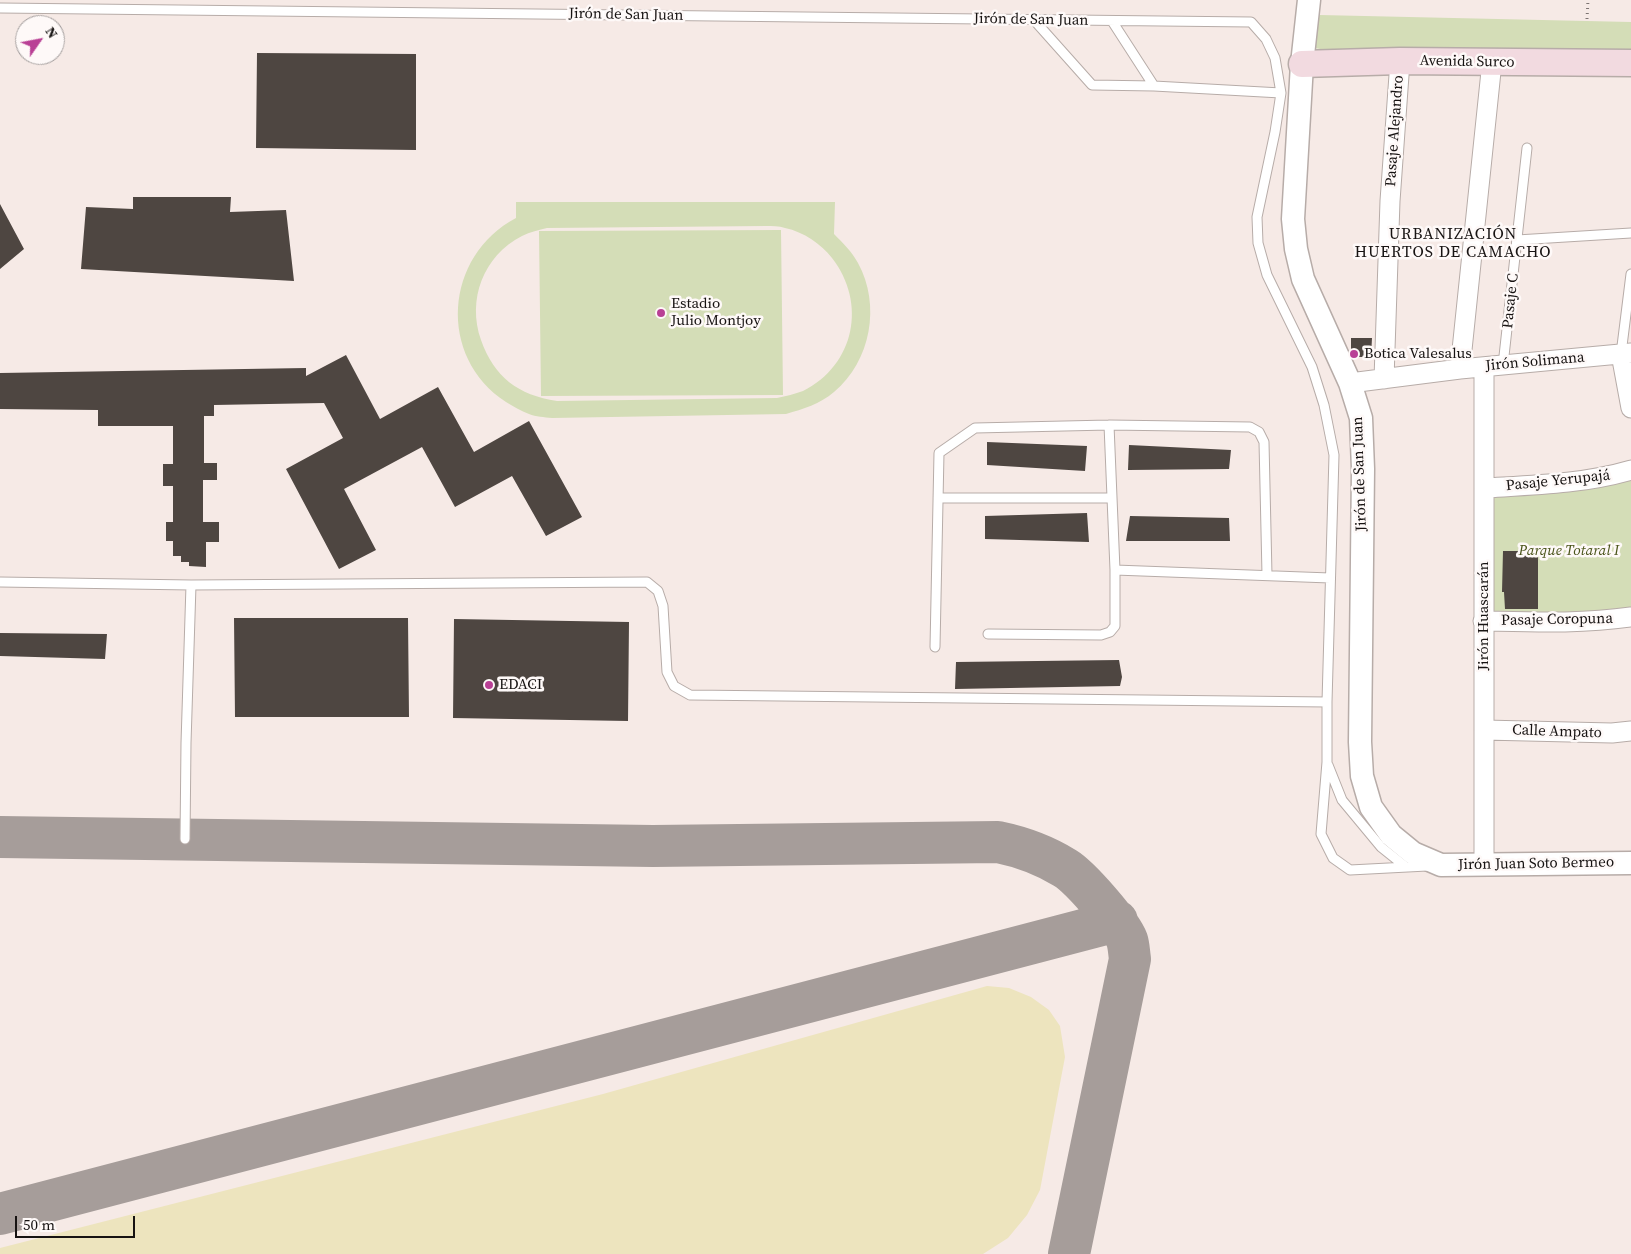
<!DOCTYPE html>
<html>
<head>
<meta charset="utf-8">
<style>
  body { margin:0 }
  #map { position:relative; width:1631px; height:1254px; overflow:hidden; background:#f6eae6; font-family:"Source Serif 4",serif }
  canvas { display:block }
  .north { position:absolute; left:15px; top:15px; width:50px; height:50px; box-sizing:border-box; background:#fef9f8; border:1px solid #a29d9c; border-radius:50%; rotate:57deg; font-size:14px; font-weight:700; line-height:20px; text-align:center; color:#171312 }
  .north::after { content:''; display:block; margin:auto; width:18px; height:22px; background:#b94095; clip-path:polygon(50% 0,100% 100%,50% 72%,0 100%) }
  .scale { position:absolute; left:15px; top:1216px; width:120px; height:22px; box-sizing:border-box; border:2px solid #171312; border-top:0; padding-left:6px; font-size:15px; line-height:18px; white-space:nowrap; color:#171312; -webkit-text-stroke:4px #fef9f8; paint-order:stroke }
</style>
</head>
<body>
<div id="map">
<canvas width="1631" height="1254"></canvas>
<div class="north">N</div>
<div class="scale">50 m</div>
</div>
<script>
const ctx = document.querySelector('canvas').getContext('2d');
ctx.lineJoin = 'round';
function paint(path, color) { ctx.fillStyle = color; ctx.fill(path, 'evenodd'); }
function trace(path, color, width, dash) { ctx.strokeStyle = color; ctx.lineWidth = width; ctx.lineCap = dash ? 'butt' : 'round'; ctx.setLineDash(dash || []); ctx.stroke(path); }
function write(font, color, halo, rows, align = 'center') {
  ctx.font = font + ' "Source Serif 4",serif'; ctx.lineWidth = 5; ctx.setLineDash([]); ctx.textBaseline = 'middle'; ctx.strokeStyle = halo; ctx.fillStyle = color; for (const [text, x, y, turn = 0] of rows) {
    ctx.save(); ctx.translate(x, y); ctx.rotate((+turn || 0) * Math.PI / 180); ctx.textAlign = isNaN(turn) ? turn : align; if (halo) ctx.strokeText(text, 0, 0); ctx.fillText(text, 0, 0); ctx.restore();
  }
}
const green = new Path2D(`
  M1320 15 1631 22V53L1320 49 1315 48 1314 44 1318 16Z
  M516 202H835L834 234C843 243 852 252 858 263 881 305 871 361 834 392 820 404 803 409 786 414L552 418C544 417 536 417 529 414 521 411 513 406 506 402 437 357 444 256 516 218ZM766 226C772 226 779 226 785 228 804 232 821 244 832 258 867 303 855 365 803 391 795 394 786 396 777 398L557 401C518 395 494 377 481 340 467 300 483 256 522 236 530 232 539 230 547 228Z
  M781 230 783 395 541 396 539 231Z
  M1631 477V607L1573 614 1493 611V495Z`);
const sand = new Path2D(`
  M987 986 1009 988 1031 997 1049 1010 1060 1026 1065 1057 1040 1190 1027 1215 1008 1238 983 1254H0V1248L603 1094Z`);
const taxiway = new Path2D(`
  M0 837 653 846 998 842C1022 847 1044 855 1065 868 1080 877 1121 924 1127 940 1129 946 1129 953 1130 959L1069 1254
  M0 1214 1117 921`);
const building = new Path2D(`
  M257 53 416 54V150L256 148Z
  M133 197H231L230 212 286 210 294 281 81 269 86 207 133 209Z
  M0 204 24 249 0 269Z
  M1351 338H1372L1371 357H1352L1351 353Z
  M346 355 380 419 438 387 474 452 529 421 582 517 546 536 512 476 455 507 422 447 344 489 376 550 339 569 286 469 343 438 324 403 214 405V416H204V463H217V480H203V522H219V542H206V567L189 566V562H181V556H173V541H166V522H173V486H163V464H173V426H98V410L0 409V373L306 368V376Z
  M987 442 1087 446 1085 471 987 465Z
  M1129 445 1231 450 1229 469 1128 470Z
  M1087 513 1089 542 985 539V516Z
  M1130 516 1229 518 1230 541H1126Z
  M1503 551H1538V609H1505L1504 592H1502Z
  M234 618H408L409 717H235Z
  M454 619 629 622 628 721 453 718Z
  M0 633 107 634 105 659 0 656Z
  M1119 660 1122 677 1120 686 955 689 956 662Z`);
const path = new Path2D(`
  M1587 19 1588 0`);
const service = new Path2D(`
  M0 8 1251 22 1266 39 1275 58 1281 93 1275 132 1257 217 1258 243 1267 275 1312 367 1324 405 1334 455 1327 702V762L1321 834 1333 858 1350 870 1427 866
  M1034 20 1092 85 1154 86
  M1112 21 1154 86 1281 93
  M1517 240 1631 233
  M1621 354 1631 274
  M1503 365 1527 148
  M1109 425 1115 570 1330 578
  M938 498H1111
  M0 582 191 585 647 582 658 591 663 606 667 672 674 686 690 695 1327 702
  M988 634 1101 635 1110 632 1115 626V570
  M935 647 939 453 975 428 1109 425 1250 427 1259 432 1264 442 1267 575
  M1328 765 1342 800 1381 847 1406 867
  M185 839 186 743 191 585`);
const minor = new Path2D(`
  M1621 354 1631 408
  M1484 367V865
  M1460 369 1492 62
  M1384 379 1390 201 1400 61
  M1350 383 1460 369 1631 353
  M1484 488C1534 485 1583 484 1631 470
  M1483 621C1533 622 1582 624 1631 617
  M1484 730 1612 733 1631 731`);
const tertiary = new Path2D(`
  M1309 0 1302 64 1293 219 1296 249 1303 279 1350 383 1361 418 1363 469 1360 742 1362 776 1371 807 1391 835 1413 853 1441 865 1631 863`);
const secondary = new Path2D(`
  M1302 64 1400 61 1631 63`);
const markers = [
  [661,313,5,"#b94095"],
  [1354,354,5,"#b94095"],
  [489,685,5,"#b94095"]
];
const streetNames = [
  ["Jirón de San Juan",626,15,1],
  ["Jirón de San Juan",1031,20,1],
  ["Avenida Surco",1467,62,1],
  ["Pasaje Alejandro",1395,131,-86],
  ["Pasaje C",1511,301,-84],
  ["Jirón Solimana",1535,362,-5],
  ["Jirón de San Juan",1360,474,-92],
  ["Pasaje Yerupajá",1558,481,-6],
  ["Jirón Huascarán",1484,616,-90],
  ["Pasaje Coropuna",1557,620,-1],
  ["Calle Ampato",1557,732,2],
  ["Jirón Juan Soto Bermeo",1536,864,-1]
];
const poiNames = [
  ["Estadio",671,304],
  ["Julio Montjoy",671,321],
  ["Botica Valesalus",1364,354],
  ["EDACI",499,685]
];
const parkNames = [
  ["Parque Totaral I",1569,551]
];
const neighbourhoodNames = [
  ["URBANIZACIÓN",1453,235],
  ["HUERTOS DE CAMACHO",1453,253]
];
paint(green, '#d4ddb7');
paint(sand, '#ede4be');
trace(taxiway, '#a69d9a', 42);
paint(building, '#4e4641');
trace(service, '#b7aca8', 11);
trace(minor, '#b7aca8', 21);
trace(tertiary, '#b7aca8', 25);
trace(secondary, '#b7aca8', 29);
trace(path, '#7c7472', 3, [1, 4]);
trace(service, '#fff', 9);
trace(minor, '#fff', 19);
trace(tertiary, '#fff', 22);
trace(secondary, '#f2dae0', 26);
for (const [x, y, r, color] of markers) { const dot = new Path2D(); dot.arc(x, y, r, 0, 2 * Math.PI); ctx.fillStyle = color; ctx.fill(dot); trace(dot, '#fef9f8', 2); }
write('15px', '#171312', '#fef9f8', streetNames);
write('15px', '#171312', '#fef9f8', poiNames, 'left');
write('italic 15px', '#4a541a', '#fef9f8', parkNames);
ctx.letterSpacing = '1px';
write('16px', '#171312', '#fef9f8', neighbourhoodNames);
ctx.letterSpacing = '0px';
</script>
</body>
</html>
